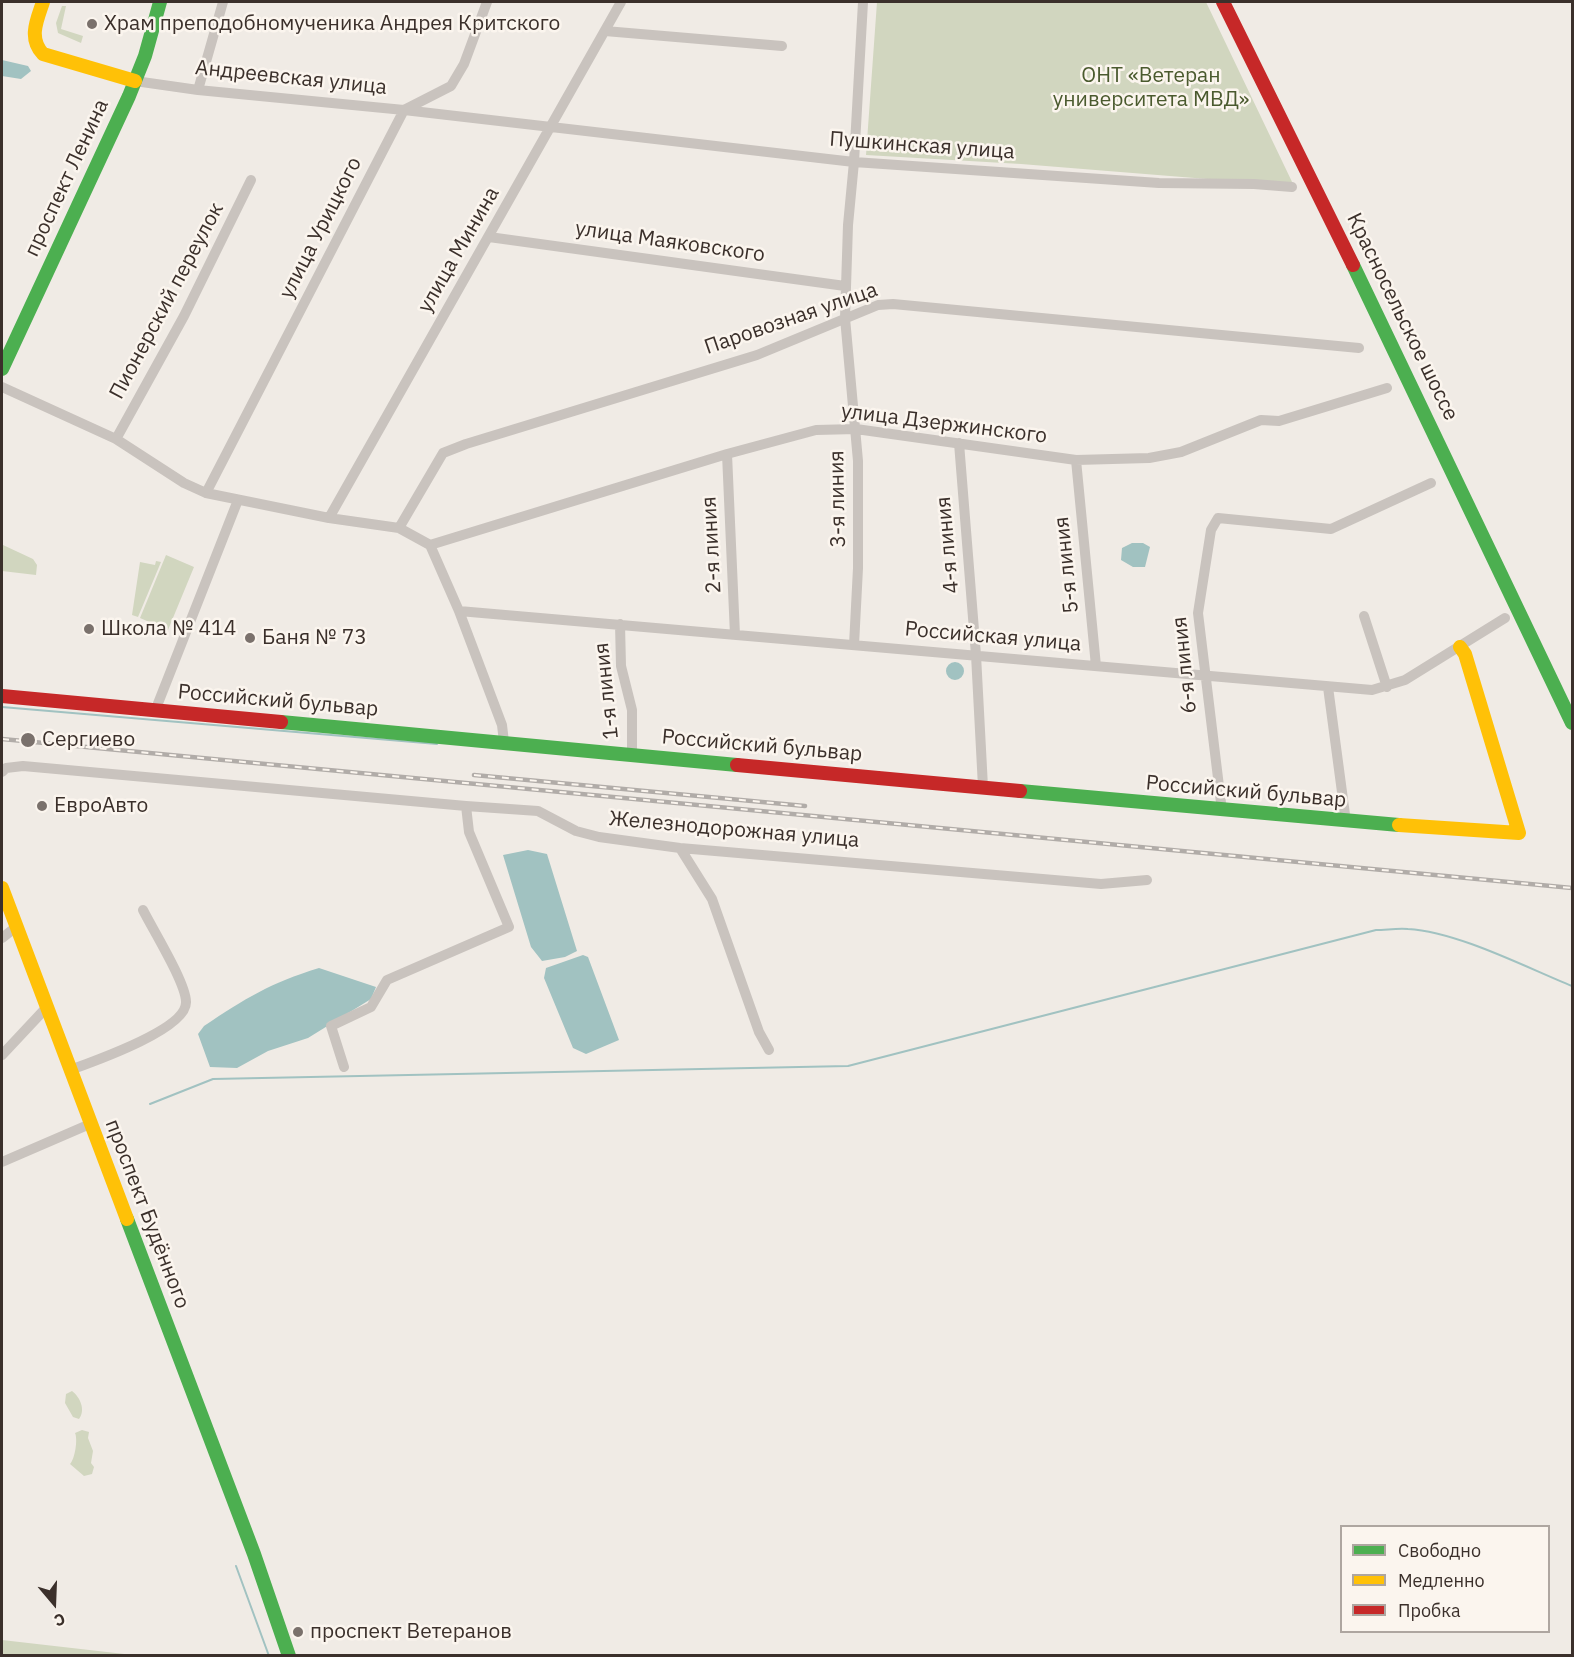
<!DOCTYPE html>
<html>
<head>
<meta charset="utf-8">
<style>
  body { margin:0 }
  #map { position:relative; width:1574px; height:1657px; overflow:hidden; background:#f0ebe5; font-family:"IBM Plex Sans",sans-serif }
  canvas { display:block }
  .frame { position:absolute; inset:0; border:3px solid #3b302b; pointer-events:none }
  .legend { position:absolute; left:1340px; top:1525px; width:210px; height:108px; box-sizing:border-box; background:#fbf5ee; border:2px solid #aea6a0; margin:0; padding:8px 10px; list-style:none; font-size:18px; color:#3b302b }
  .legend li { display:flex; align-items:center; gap:12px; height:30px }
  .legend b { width:30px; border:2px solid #aea6a0 }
  .north { position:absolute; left:24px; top:1573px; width:60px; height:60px; -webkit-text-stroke:4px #fbf5ee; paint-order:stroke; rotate:161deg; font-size:16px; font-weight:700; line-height:24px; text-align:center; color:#3b302b }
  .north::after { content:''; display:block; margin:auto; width:21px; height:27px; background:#3b302b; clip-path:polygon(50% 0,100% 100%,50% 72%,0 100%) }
</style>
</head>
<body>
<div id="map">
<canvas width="1574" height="1657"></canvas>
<div class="frame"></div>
<ul class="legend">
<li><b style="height:8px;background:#4caf50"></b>Свободно</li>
<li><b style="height:8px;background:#ffc107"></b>Медленно</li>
<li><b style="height:8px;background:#c62828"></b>Пробка</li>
</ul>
<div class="north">С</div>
</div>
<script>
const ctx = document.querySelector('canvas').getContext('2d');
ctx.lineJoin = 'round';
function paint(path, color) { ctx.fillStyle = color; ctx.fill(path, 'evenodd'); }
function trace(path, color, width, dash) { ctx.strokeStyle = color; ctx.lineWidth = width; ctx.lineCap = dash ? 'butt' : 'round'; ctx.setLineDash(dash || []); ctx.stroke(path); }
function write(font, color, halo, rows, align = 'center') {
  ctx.font = font + ' "IBM Plex Sans",sans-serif'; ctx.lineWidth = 5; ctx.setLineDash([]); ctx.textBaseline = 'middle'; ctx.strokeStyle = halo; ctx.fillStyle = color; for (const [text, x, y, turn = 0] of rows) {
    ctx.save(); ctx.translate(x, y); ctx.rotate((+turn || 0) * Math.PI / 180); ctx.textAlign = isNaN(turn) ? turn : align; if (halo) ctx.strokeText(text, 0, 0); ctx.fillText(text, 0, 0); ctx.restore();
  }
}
const green = new Path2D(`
  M877 2H1206L1294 186 1021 164 866 155Z
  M62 6H66L61 29 83 36 81 43 58 33 56 23Z
  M3 545 33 559 37 565 36 575 2 571Z
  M166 555 194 567 168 630 140 618Z
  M156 561 161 562 138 617 132 615 140 562 155 565Z
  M72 1391C80 1397 86 1410 79 1419L73 1417 65 1403 66 1394Z
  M82 1430 89 1432 88 1438 93 1451 91 1463 94 1467 92 1474 84 1476 70 1464C75 1459 78 1439 75 1433Z
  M2 1640 133 1655H2Z`);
const water = new Path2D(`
  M2 60 28 66 31 71 21 79 2 76Z
  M1132 543H1143L1150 547 1145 567H1133L1121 560 1122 548Z
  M946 671a9 9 0 1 1 18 0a9 9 0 1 1-18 0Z
  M528 850 547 854 577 951 565 957 542 961 531 947 503 855Z
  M583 955 588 957 619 1040 586 1054 573 1048 544 978 546 968Z
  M319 968 376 987 371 999 308 1038 268 1051 237 1068 210 1067 198 1034 204 1026C246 998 270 983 319 968Z`);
const stream = new Path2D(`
  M2 707 437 744
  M150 1104 213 1079 848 1066 1376 930C1386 930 1397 928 1408 929 1458 932 1525 967 1572 986
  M236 1566 269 1656`);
const street = new Path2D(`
  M605 31 782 46
  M135 81 198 90 404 110 854 162 1159 183 1254 184 1292 187
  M198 90 223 2
  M489 237 845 286
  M2 387 116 439 184 483 206 493 329 518 399 528 430 545 459 611 502 725 504 742
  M116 439 184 316 251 180
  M959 443 976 655 983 787
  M727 454 735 635
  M1076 460 1096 666
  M206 493 404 110 451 86 464 64 487 2
  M329 518 621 2
  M399 528 443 453 466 444 757 355 878 305 893 304 1359 348
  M430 545 727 454 816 430 856 429 1076 460 1149 458 1181 452 1261 420 1279 421 1387 388
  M459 611 1372 690 1405 680 1505 618
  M1364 616 1387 687
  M620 624 621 666 632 710V755
  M854 645 858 568V461L845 318 848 225 854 162 863 2
  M1328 687 1346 822
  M155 711 238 500
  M2 772 6 768 23 766 466 806 538 811 576 831 599 837 680 848 1101 884 1147 880
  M1222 811 1198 613 1211 530 1218 518 1331 529 1431 483
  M680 848 712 899 759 1032 769 1050
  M2 938 16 927
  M2 1055 46 1008
  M344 1067 331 1026 371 1007 387 980 509 927 469 832 466 806
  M70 1070C92 1062 187 1029 186 1002 186 983 153 930 143 910
  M2 1162 90 1124`);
const fast = new Path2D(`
  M1353 265 1572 723
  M2 369 129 96 145 56 160 2
  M281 722 737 765
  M1020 791 1399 825
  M127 1219 254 1554 289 1656`);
const slow = new Path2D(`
  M43 2C37 20 28 38 43 54L135 81
  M1399 825 1519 833 1465 654 1460 647
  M2 888 127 1219`);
const jam = new Path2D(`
  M1223 2 1353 265
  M2 696 281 722
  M737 765 1020 791`);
const rail = new Path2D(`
  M2 739 1572 888
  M474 775 805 806`);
const markers = [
  [92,24,6,"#7a716c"],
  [89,629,6,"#7a716c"],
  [250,638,6,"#7a716c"],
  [28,740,8,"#7a716c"],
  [42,806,6,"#7a716c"],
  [298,1632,6,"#7a716c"]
];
const poiNames = [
  ["Храм преподобномученика Андрея Критского",104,24],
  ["Школа № 414",101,629],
  ["Баня № 73",262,638],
  ["Сергиево",42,740],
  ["ЕвроАвто",54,806],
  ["проспект Ветеранов",310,1632]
];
const parkNames = [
  ["ОНТ «Ветеран",1151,76],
  ["университета МВД»",1151,100]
];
const streetNames = [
  ["Андреевская улица",291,78,6],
  ["Пушкинская улица",922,146,4],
  ["проспект Ленина",67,178,-65],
  ["улица Урицкого",321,228,-63],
  ["улица Маяковского",670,242,8],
  ["улица Минина",459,250,-60],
  ["Пионерский переулок",167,301,-62],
  ["Красносельское шоссе",1402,317,64],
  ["Паровозная улица",791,319,-19],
  ["улица Дзержинского",944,424,7],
  ["3-я линия",838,499,-91],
  ["2-я линия",712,545,-93],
  ["4-я линия",948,545,-95],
  ["5-я линия",1067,565,-96],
  ["Российская улица",993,637,5],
  ["6-я линия",1185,665,-96],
  ["1-я линия",607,691,-96],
  ["Российский бульвар",278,701,5],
  ["Российский бульвар",762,746,5],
  ["Российский бульвар",1246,792,5],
  ["Железнодорожная улица",734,830,5],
  ["проспект Будённого",147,1214,69]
];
paint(green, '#d1d6bf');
paint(water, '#a1c2c1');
trace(stream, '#a1c2c1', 2);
trace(street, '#c9c3be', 10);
trace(fast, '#4caf50', 14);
trace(slow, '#ffc107', 14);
trace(jam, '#c62828', 14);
trace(rail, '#b1aca8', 4.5);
trace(rail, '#fbf5ee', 2, [7]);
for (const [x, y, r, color] of markers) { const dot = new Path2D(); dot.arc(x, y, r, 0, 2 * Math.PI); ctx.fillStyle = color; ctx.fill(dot); trace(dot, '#fbf5ee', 2); }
write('21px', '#3b302b', '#fbf5ee', poiNames, 'left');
write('21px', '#4a5a2e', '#fbf5ee', parkNames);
write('21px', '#3b302b', '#fbf5ee', streetNames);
</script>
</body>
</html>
